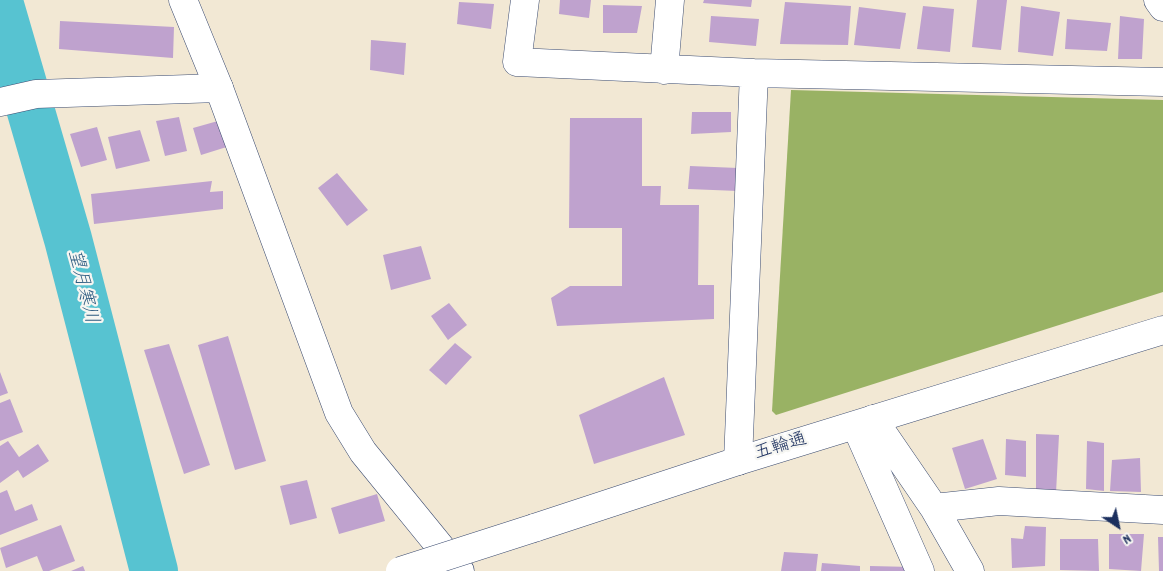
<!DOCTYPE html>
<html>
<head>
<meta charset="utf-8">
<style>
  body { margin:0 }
  #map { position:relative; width:1163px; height:571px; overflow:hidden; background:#f2e8d4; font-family:Dekko,sans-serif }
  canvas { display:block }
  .north { position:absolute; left:1093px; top:501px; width:50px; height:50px; -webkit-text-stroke:4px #f6f6f2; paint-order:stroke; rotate:146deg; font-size:14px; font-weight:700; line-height:20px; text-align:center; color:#1b2f5e }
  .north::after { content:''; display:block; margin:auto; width:18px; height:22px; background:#1b2f5e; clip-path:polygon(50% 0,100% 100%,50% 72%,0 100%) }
</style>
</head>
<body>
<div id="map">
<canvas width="1163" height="571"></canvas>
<div class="north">N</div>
</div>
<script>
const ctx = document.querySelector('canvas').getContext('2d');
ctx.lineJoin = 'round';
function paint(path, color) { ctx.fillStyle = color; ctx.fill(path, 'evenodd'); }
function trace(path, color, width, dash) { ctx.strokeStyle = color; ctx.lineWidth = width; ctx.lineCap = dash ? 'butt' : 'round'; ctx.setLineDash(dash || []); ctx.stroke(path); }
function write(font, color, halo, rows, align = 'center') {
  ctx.font = font + ' Dekko,"Klee One",sans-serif'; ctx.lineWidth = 4.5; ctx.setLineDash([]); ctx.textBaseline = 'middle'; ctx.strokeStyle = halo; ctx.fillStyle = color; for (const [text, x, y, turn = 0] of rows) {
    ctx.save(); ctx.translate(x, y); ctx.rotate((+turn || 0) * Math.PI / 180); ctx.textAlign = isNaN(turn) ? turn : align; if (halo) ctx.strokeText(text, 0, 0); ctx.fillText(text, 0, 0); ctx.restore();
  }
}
const forest = new Path2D(`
  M791 90 1163 100V292L776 415 772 411Z`);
const river = new Path2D(`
  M0 5 68 239 154 571`);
const building = new Path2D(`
  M560 0H591L589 18 559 14Z
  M704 0H752L751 7 703 3Z
  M977 0H1007L1001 50 972 47Z
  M459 2 494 4 491 29 457 24Z
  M785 2 851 6 848 45 780 44Z
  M603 5 642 6 637 33H603Z
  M923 6 954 9 950 52 917 49Z
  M1021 6 1060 12 1053 56 1018 52Z
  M859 7 906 13 900 49 854 45Z
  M711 16 759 19 756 46 709 42Z
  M1120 16 1144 19 1142 59H1118Z
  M1067 19 1111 23 1107 51 1065 49Z
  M60 21 174 27 173 58 59 49Z
  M371 40 406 43 404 75 370 70Z
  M692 112H731V132L691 134Z
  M179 117 187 151 165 156 156 121Z
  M570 118H642V186H661L660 205H699L698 285H714V319L557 326 551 298 570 286H622V228H569Z
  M225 119 233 145 201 155 193 128Z
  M97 127 107 160 81 167 70 134Z
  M140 130 150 161 116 169 108 137Z
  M690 166 738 168V191L688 189Z
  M337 173 368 210 347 226 318 188Z
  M212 181 210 192 223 191V209L94 224 91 194Z
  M421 246 431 279 391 290 383 255Z
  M449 303 467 325 448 340 431 316Z
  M228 336 266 461 235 470 198 345Z
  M455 343 472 357 446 385 429 370Z
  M169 344 210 465 184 474 144 350Z
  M0 372 8 393 0 396Z
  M664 377 685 435 594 464 579 415Z
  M10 399 23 432 0 441V403Z
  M1036 434 1059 435 1056 493 1036 492Z
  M983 439 997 479 965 489 952 448Z
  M1006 439 1026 441V477L1005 475Z
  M8 441 19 457 38 444 49 461 23 478 18 470 0 483V446Z
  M1087 441 1104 443V491L1086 489Z
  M1140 458 1141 492 1110 491 1112 460Z
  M307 480 317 518 290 525 280 486Z
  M7 490 15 511 32 504 38 520 0 535V493Z
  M377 494 385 521 339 534 331 508Z
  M61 525 75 561 49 571H43L37 556 6 568 0 548Z
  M1025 526 1046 527 1045 566 1012 568 1011 538 1023 539Z
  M1109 534H1144L1141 571 1109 569Z
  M1158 537H1163V571H1159Z
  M1060 539H1098L1099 571 1060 570Z
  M784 552 818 554 816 571H781Z
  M822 563 860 566V571H821Z
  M83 566 85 571H71Z
  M870 566 912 567V571H870Z`);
const minor = new Path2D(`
  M525 0 517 62 754 73 1163 82
  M1158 0 1163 7
  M664 70 670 0
  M0 102 36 94 219 88
  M873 419 934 508 999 501 1163 510
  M856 426 920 571
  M738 461 754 73
  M934 508 970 571`);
const tertiary = new Path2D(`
  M183 0 219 88 339 413 363 452 460 571`);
const primary = new Path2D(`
  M534 528 738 461 1163 330`);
const primaryBridge = new Path2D(`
  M400 571 534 528`);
const streetNames = [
  ["五輪通",781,448,-17]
];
const waterNames = [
  ["望月寒川",81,287,76]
];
paint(forest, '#99b264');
trace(river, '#57c3d1', 48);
paint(building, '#bfa2ce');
trace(minor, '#3b4b70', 29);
trace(tertiary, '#3b4b70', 29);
trace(primary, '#3b4b70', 29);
trace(minor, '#fff', 28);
trace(tertiary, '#fff', 28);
trace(primary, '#fff', 28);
trace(primaryBridge, '#3b4b70', 29, []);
trace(primaryBridge, '#fff', 28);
write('18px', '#1b2f5e', '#f6f6f2', streetNames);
write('italic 19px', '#2d5b80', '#f6f6f2', waterNames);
</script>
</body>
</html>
